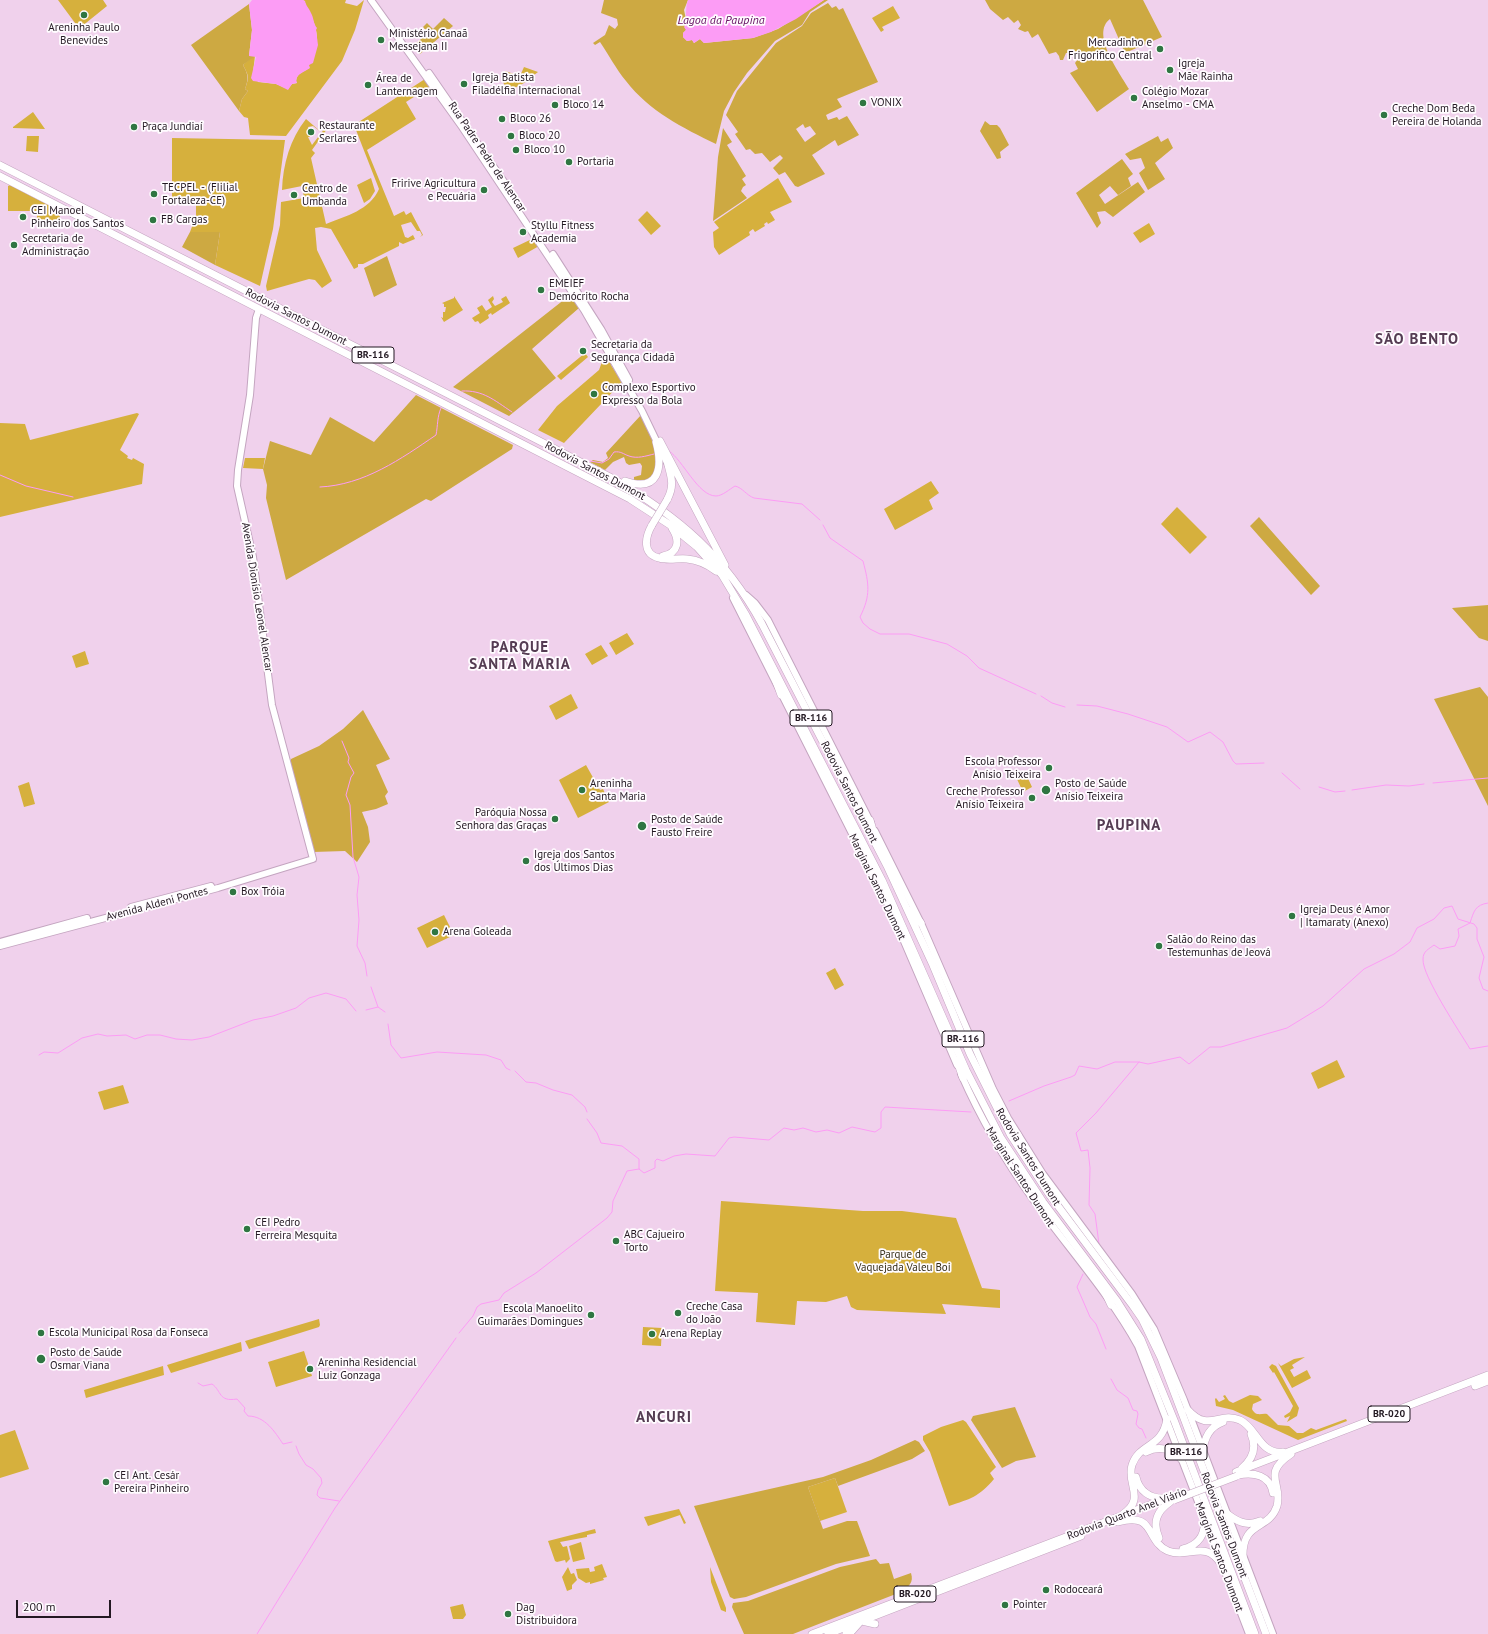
<!DOCTYPE html>
<html>
<head>
<meta charset="utf-8">
<style>
  body { margin:0 }
  #map { position:relative; width:1488px; height:1634px; overflow:hidden; background:#f0d1ec; font-family:"PT Sans",sans-serif }
  canvas { display:block }
  .scale { position:absolute; left:16px; top:1600px; width:95px; height:18px; box-sizing:border-box; border:2px solid #231822; border-top:0; padding-left:5px; font-size:12px; line-height:14px; white-space:nowrap; color:#231822; -webkit-text-stroke:3px #fffcff; paint-order:stroke }
</style>
</head>
<body>
<div id="map">
<canvas width="1488" height="1634"></canvas>
<div class="scale">200 m</div>
</div>
<script>
const ctx = document.querySelector('canvas').getContext('2d');
ctx.lineJoin = 'round';
function paint(path, color) { ctx.fillStyle = color; ctx.fill(path, 'evenodd'); }
function trace(path, color, width, dash) { ctx.strokeStyle = color; ctx.lineWidth = width; ctx.lineCap = dash ? 'butt' : 'round'; ctx.setLineDash(dash || []); ctx.stroke(path); }
function write(font, color, halo, rows, align = 'center') {
  ctx.font = font + ' "PT Sans",sans-serif'; ctx.lineWidth = 3.5; ctx.setLineDash([]); ctx.textBaseline = 'middle'; ctx.strokeStyle = halo; ctx.fillStyle = color; for (const [text, x, y, turn = 0] of rows) {
    ctx.save(); ctx.translate(x, y); ctx.rotate((+turn || 0) * Math.PI / 180); ctx.textAlign = isNaN(turn) ? turn : align; if (halo) ctx.strokeText(text, 0, 0); ctx.fillText(text, 0, 0); ctx.restore();
  }
}
const green = new Path2D(`
  M58 0H103L107 6 81 27H78Z
  M303 0H346L345 3 357 6 364 0 355 30 342 61 286 136 250 135 248 118 244 117 239 111 242 99 248 91 245 89C250 76 248 75 243 65L253 56H255L253 72 258 82 276 84 288 89 292 84 297 83 296 81C297 72 304 72 309 68V65C322 46 318 27 307 8 305 4 306 3 303 0Z
  M893 6 900 18 882 27 884 30 881 32 872 18Z
  M524 67 538 72 524 83 509 91 502 81 505 71 520 76Z
  M425 79 431 86 406 102 416 119 367 150 394 216 404 211 406 215 411 212 423 235 420 237 422 235 420 231H417L411 222 401 225 405 237 408 238 413 235 415 239 403 244 399 242V246L363 264H358V267L354 269 331 229 321 227 315 228 317 250 332 281 322 288 315 280 309 279 267 291 266 286 280 225 281 202 304 198 302 186 282 190C283 164 290 139 306 119L321 132 313 126 308 127 310 137H308L312 145 325 128 327 129 312 150 315 153 311 158 326 224C346 216 370 210 379 189L354 125Z
  M33 112 45 129 13 128V127Z
  M27 136H39L38 152 26 151Z
  M172 138 285 140 273 229 260 286 215 265 220 232H190L196 216V199H172Z
  M371 178 375 191 370 199 364 203 357 185Z
  M778 178 792 202 770 212 775 220 768 224 767 222 764 224 765 226 755 232 753 229 749 232 750 235 719 255 714 247 713 232 719 228 714 222Z
  M10 185 56 209 60 217 59 225 37 223V211H8V186Z
  M647 211 661 226 651 235 638 220Z
  M1149 223 1155 234 1140 243 1133 233Z
  M534 238 539 246 518 258 513 248Z
  M454 296 463 310 444 322 441 317 443 318V312H445L446 307H444V304L442 303 454 298Z
  M493 296 494 299 492 302 495 306 503 302 501 299 506 296 510 303 492 315 491 313 488 315 489 318 480 324 478 321 475 322 472 318 480 313 477 308 482 305 486 311 492 307 488 300Z
  M585 353 588 357 561 380 557 376Z
  M603 359 606 362 611 361V365L622 382 564 443 538 430 557 406 599 370Z
  M137 413 139 414 120 450 128 456 127 458 132 460 133 458 144 464 142 484 0 517V423L25 424 30 440Z
  M245 458H265L263 469 243 468Z
  M931 481 939 493 929 500 933 509 895 530 884 509Z
  M1177 507 1207 537 1190 554 1161 524Z
  M627 633 634 644 616 655 609 643Z
  M601 645 608 656 592 665 585 654Z
  M85 651 89 664 76 668 72 656Z
  M571 694 578 708 556 720 549 706Z
  M586 765 600 790 603 789 609 802 578 818 559 780Z
  M1025 772 1032 787 1023 792 1016 777Z
  M29 782 35 804 24 807 18 786Z
  M444 915 454 935 427 948 417 928Z
  M835 968 844 985 835 990 826 973Z
  M1337 1060 1345 1077 1318 1089 1311 1073Z
  M123 1085 129 1103 104 1110 98 1092Z
  M721 1201 863 1211H902L956 1218 982 1288 1000 1290V1308L942 1304 946 1314 857 1310 851 1307 847 1296 826 1302 797 1301 795 1325 756 1322 758 1293 715 1291Z
  M319 1319 320 1325 319 1327 249 1349 245 1341Z
  M643 1327 662 1328 661 1346 642 1345Z
  M241 1342 242 1351 171 1373 167 1365Z
  M304 1351 312 1376 276 1387 268 1362Z
  M1305 1357 1292 1365 1294 1368 1290 1370 1294 1377 1307 1370 1311 1378 1292 1388 1278 1363 1281 1366 1294 1359Z
  M1272 1364 1276 1366 1299 1408 1297 1416 1287 1422 1290 1416 1285 1418 1284 1416 1290 1412 1293 1406 1274 1372 1273 1373 1269 1367Z
  M163 1366 164 1375 86 1398 84 1390Z
  M1225 1395 1229 1401 1233 1403 1250 1395 1258 1396 1262 1400 1253 1404 1252 1409C1256 1417 1261 1413 1267 1414L1278 1425 1289 1426 1297 1433H1303L1311 1428 1316 1430 1346 1419 1347 1421 1298 1440 1233 1410 1216 1406 1215 1399 1216 1398 1219 1402 1225 1399 1223 1396Z
  M963 1420 966 1422 996 1467 990 1473 994 1479C979 1497 970 1499 949 1506L930 1452 923 1440V1436L941 1427Z
  M15 1430 29 1469 0 1478V1435Z
  M835 1478 847 1512 820 1521 808 1487Z
  M679 1509 686 1523 684 1524 680 1515 648 1526 644 1517Z
  M595 1529 596 1533 587 1535V1537L560 1542 563 1547 567 1546 570 1559 566 1563 565 1560 557 1562 555 1561 548 1541Z
  M581 1542 585 1559 573 1562 569 1546Z
  M602 1564 607 1577 603 1578 604 1580 590 1584V1582L586 1583 578 1578 576 1569 589 1568 590 1572 595 1571 594 1567Z
  M568 1567 571 1574 574 1573 577 1580 572 1585V1589L567 1591 562 1577Z
  M710 1567 726 1608V1612L721 1610 711 1582Z
  M463 1604 466 1615 463 1619H453L450 1607Z`);
const forest = new Path2D(`
  M604 0H688L684 10 687 24 685 25 686 30 683 33V37L687 41 692 40 694 43 700 39 704 43 753 38 778 29 824 0H828L810 12 802 25 775 41 747 73 734 92 724 111 716 144C683 128 649 111 626 81 616 69 609 55 600 42L595 45 593 43 605 35 609 25 615 29 618 25 617 19 601 13Z
  M985 0H1143L1162 37 1125 53 1110 19C1090 34 1120 73 1129 89L1097 112 1070 73 1078 69 1075 63 1078 59 1074 53H1066L1063 60H1060L1059 56 1056 52 1049 54 1038 34 1032 38 1028 31 1025 32 1018 29 1021 25 1018 20 1014 23 1008 17 1003 20 990 9Z
  M828 3 832 8 836 6 839 10 843 8 878 82 837 99 842 107 826 115 828 120 837 117 839 120 847 116 859 135 838 146 835 140 812 155 825 174 798 187 795 186 785 172 779 175 773 168 783 158 780 155 770 162 762 153 755 154 750 149 746 150 735 134 738 132 726 115 737 91 776 43 802 26 811 13ZM803 124 805 128 810 126 816 134 805 142 796 129Z
  M249 4 252 30 249 56H255L243 65C248 74 249 78 245 89L248 91 242 99 239 111 191 45Z
  M444 18 453 26 420 54 413 46 428 33 423 27 427 23 433 29Z
  M985 121 990 125H997L1000 128 1009 145 1000 152 1001 158 997 159 980 131Z
  M723 128 732 142 727 145 746 176 742 179 746 185 743 187 741 191 747 198 713 221 718 157Z
  M1158 136 1161 142 1168 138 1173 148 1155 163 1165 179 1148 190 1139 173 1145 168 1141 158 1130 160 1125 154Z
  M1122 159 1133 174 1128 178 1131 186 1118 195 1110 186 1099 195 1105 204 1138 182 1145 192 1113 217 1105 211 1097 212 1101 223 1097 228 1076 193Z
  M190 232H220L215 265 182 247Z
  M387 256 397 285 374 297 364 268Z
  M570 295 579 308 532 349 556 378 509 416 453 387Z
  M416 395 513 445 512 449 431 501 426 499 286 580 266 498 267 485 263 469 270 441 311 455 330 417 374 442Z
  M641 415 657 450 656 474 642 482 634 480V477L641 475 642 466 640 463 629 465 626 463 624 457 613 462 605 470 590 462 593 460 603 462 608 458 606 453Z
  M1259 517 1320 586 1311 595 1250 526Z
  M1488 605V641L1479 638 1452 608Z
  M1480 687 1488 697V806L1434 699Z
  M363 710 390 759 376 765 388 792 385 796 388 804 376 809 362 812 368 827 370 842 357 862 345 851 313 852 290 766 291 759 319 746 343 729Z
  M1015 1407 1036 1457 1016 1461 1002 1468 971 1420 973 1416Z
  M915 1440 919 1442 925 1451 912 1459 838 1486 835 1478 808 1487 823 1529 847 1521H857L870 1556 836 1564 746 1597 734 1599 730 1597 694 1506 823 1477 871 1460Z
  M876 1559 880 1564 889 1563 894 1579 911 1573C914 1583 909 1586 901 1592L793 1634H744L732 1607 733 1603 748 1601 840 1567Z`);
const water = new Path2D(`
  M252 0H303L305 1C306 6 309 8 311 13 314 18 313 23 317 28L316 30 318 45 313 63 309 65 310 68C304 72 294 75 297 83L292 84 288 90 276 84 253 81 251 78 256 57 249 56 252 30 249 4Z
  M688 0H824L796 19 771 32 753 38 704 43 700 39 694 43 692 40 687 41 683 37V33L686 30 684 27C688 23 684 10 688 0Z`);
const stream = new Path2D(`
  M462 391C483 390 494 400 512 412
  M669 451C683 460 698 496 716 496 722 496 730 489 735 486 743 488 746 495 754 498L802 504 820 520
  M590 461 602 463 609 459 614 452C621 451 623 454 629 456 637 459 646 456 654 454
  M0 475 26 486 73 497
  M320 487C364 485 401 459 436 435 438 425 437 417 441 408
  M823 525 830 538 863 561C869 584 871 595 860 617L863 623 870 629 880 634H909L947 644 967 656 979 668 1036 694
  M1041 696 1052 703 1065 707
  M1077 705 1097 706 1128 714 1167 727 1188 742 1210 732 1223 742 1233 761 1236 764 1264 763
  M342 741 349 758 348 762 354 773 351 777 346 795 350 805 353 857 359 877 357 895 359 920 357 946 365 963 367 976
  M1282 773 1300 789
  M1433 783 1488 778
  M1319 787 1335 792 1345 791
  M1352 790 1386 785 1409 786 1424 784
  M1488 903C1475 905 1474 911 1470 923L1458 929 1459 936 1455 946 1440 949 1434 945C1429 949 1423 951 1423 959 1422 976 1460 1032 1470 1049L1488 1046
  M371 987 378 1007
  M366 1010 378 1007 385 1012
  M388 1024 391 1045 401 1058 437 1052 486 1055 501 1060 506 1068 510 1070
  M39 1055 44 1052 58 1053 82 1038 98 1034 107 1036 126 1035 135 1039 147 1035H160L176 1039 192 1040 209 1037 253 1020 273 1016 296 1008 309 998 326 993 346 999 356 1011
  M515 1071 526 1082 536 1083 553 1090 572 1095 585 1107 587 1112
  M1009 1101 1044 1086 1071 1077 1075 1075 1079 1066 1097 1069 1115 1062H1139L1148 1064 1180 1057 1189 1064 1210 1047H1221L1287 1028 1323 1006 1364 969 1394 954 1410 942 1417 928 1434 919 1444 908 1452 906 1458 919 1474 924 1477 928V939L1484 957 1479 978 1483 989 1488 991
  M587 1119 597 1133 601 1143 622 1146 639 1159V1169L644 1173 655 1168V1161L657 1159 663 1161 674 1156 686 1154 715 1156 729 1138 734 1137 769 1140 784 1128 794 1130 803 1128 816 1132 827 1130 839 1133 852 1127 875 1132 881 1128V1112L885 1107 971 1112
  M1099 1244 1095 1214 1089 1205 1090 1168 1088 1150 1081 1151 1076 1133 1096 1113 1139 1062
  M1083 1274 1077 1287 1090 1317 1096 1324 1106 1349
  M459 1333 473 1316 477 1307 481 1304 499 1300 504 1293 536 1273 607 1218 612 1212 613 1201 627 1171 639 1169
  M1111 1379 1117 1390 1128 1398 1133 1410 1137 1411 1138 1414 1136 1424 1139 1428 1142 1429 1146 1438
  M198 1383 203 1386 212 1384C222 1391 218 1402 237 1399L245 1408 244 1411 248 1416C265 1416 275 1432 283 1444L292 1442
  M296 1446 299 1454 306 1465 313 1469 321 1478 322 1483 318 1490 317 1495 320 1498 339 1501
  M257 1634 335 1508 456 1338`);
const major = new Path2D(`
  M371 0 462 127 584 310 642 411 668 465
  M429 73 509 189
  M553 254 601 329 629 380
  M746 595 755 603 768 620 871 823
  M733 598 891 911 957 1065
  M875 831 921 923 993 1089 1008 1118 1043 1174 1132 1294 1154 1329 1184 1400 1273 1634
  M131 907 211 886
  M0 942 87 918
  M0 946 218 888 313 859 272 705 253 557 237 486 238 470 250 395 256 318 259 309
  M961 1074C980 1117 1004 1159 1032 1198 1067 1247 1109 1293 1138 1346L1249 1634`);
const highway = new Path2D(`
  M0 165 612 478C679 517 724 555 762 624L888 868 932 963 970 1054 1010 1134 1049 1194 1133 1306 1142 1319 1161 1358 1266 1634
  M0 176 630 499 670 525 697 547 722 575 746 615 882 880 966 1070 1001 1138 1043 1202 1117 1301 1141 1339 1174 1420 1255 1634
  M660 441 725 565
  M625 481C659 493 663 468 656 442
  M667 500C674 487 672 479 668 465
  M652 525C645 537 642 554 659 558 668 561 678 558 687 559 698 560 707 564 716 571
  M663 556C679 553 680 540 672 528
  M776 681 781 695
  M870 820 875 837
  M911 911 921 923
  M957 1061 963 1078
  M1018 1135 1024 1150
  M1019 1178 1030 1189
  M1105 1292 1111 1305
  M1475 1386 1488 1381
  M1188 1410C1209 1433 1219 1411 1240 1420 1257 1428 1260 1455 1283 1452
  M1146 1452C1159 1445 1172 1449 1181 1459
  M1203 1452C1204 1438 1209 1427 1223 1422
  M1242 1468C1253 1459 1257 1448 1251 1434
  M1236 1472 1488 1375
  M1238 1475C1254 1472 1270 1475 1273 1493
  M1136 1477C1139 1491 1150 1499 1165 1498
  M1225 1512C1236 1521 1246 1527 1260 1521
  M1123 1514C1146 1499 1126 1483 1132 1465 1140 1442 1162 1449 1167 1419
  M1118 1522C1156 1511 1145 1541 1168 1551 1189 1559 1205 1539 1221 1564
  M1159 1538C1152 1522 1157 1511 1170 1502
  M1183 1549C1199 1545 1206 1534 1204 1518
  M1243 1557C1242 1520 1269 1531 1277 1506 1283 1483 1261 1474 1291 1454
  M862 1621 875 1624
  M812 1634 1173 1496
  M828 1634 1081 1536
  M846 1634 852 1631 860 1622`);
const highwayBridge = new Path2D(`
  M652 525 667 500
  M1174 1500 1237 1476`);
const markers = [
  [84,15,4,"#2f7642"],
  [381,40,4,"#2f7642"],
  [1160,49,4,"#2f7642"],
  [1170,70,4,"#2f7642"],
  [464,84,4,"#2f7642"],
  [368,85,4,"#2f7642"],
  [1134,98,4,"#2f7642"],
  [863,103,4,"#2f7642"],
  [555,105,4,"#2f7642"],
  [1384,115,4,"#2f7642"],
  [502,119,4,"#2f7642"],
  [134,127,4,"#2f7642"],
  [311,132,4,"#2f7642"],
  [511,136,4,"#2f7642"],
  [516,150,4,"#2f7642"],
  [569,162,4,"#2f7642"],
  [484,190,4,"#2f7642"],
  [154,194,4,"#2f7642"],
  [294,195,4,"#2f7642"],
  [23,217,4,"#2f7642"],
  [153,220,4,"#2f7642"],
  [523,232,4,"#2f7642"],
  [14,245,4,"#2f7642"],
  [541,290,4,"#2f7642"],
  [583,351,4,"#2f7642"],
  [594,394,4,"#2f7642"],
  [1049,768,4,"#2f7642"],
  [582,790,4,"#2f7642"],
  [1046,790,5,"#2f7642"],
  [1032,798,4,"#2f7642"],
  [555,819,4,"#2f7642"],
  [642,826,5,"#2f7642"],
  [526,861,4,"#2f7642"],
  [233,892,4,"#2f7642"],
  [1292,916,4,"#2f7642"],
  [435,932,4,"#2f7642"],
  [1159,946,4,"#2f7642"],
  [247,1229,4,"#2f7642"],
  [616,1241,4,"#2f7642"],
  [678,1313,4,"#2f7642"],
  [591,1315,4,"#2f7642"],
  [41,1333,4,"#2f7642"],
  [652,1334,4,"#2f7642"],
  [41,1359,5,"#2f7642"],
  [310,1369,4,"#2f7642"],
  [106,1482,4,"#2f7642"],
  [1046,1590,4,"#2f7642"],
  [1005,1605,4,"#2f7642"],
  [508,1614,4,"#2f7642"]
];
const shields = [
  [373,355,42],
  [811,718,42],
  [963,1039,42],
  [1389,1414,42],
  [1186,1452,42],
  [915,1594,42]
];
const shieldNames = [
  ["BR-116",373,355],
  ["BR-116",811,718],
  ["BR-116",963,1039],
  ["BR-020",1389,1414],
  ["BR-116",1186,1452],
  ["BR-020",915,1594]
];
const poiNames = [
  ["Areninha Paulo",84,28,"center"],
  ["Benevides",84,41,"center"],
  ["Ministério Canaã",389,34],
  ["Messejana II",389,47],
  ["Mercadinho e",1152,43,"right"],
  ["Frigorifico Central",1152,56,"right"],
  ["Igreja",1178,64],
  ["Mãe Rainha",1178,77],
  ["Igreja Batista",472,78],
  ["Filadélfia Internacional",472,91],
  ["Área de",376,79],
  ["Lanternagem",376,92],
  ["Colégio Mozar",1142,92],
  ["Anselmo - CMA",1142,105],
  ["VONIX",871,103],
  ["Bloco 14",563,105],
  ["Creche Dom Beda",1392,109],
  ["Pereira de Holanda",1392,122],
  ["Bloco 26",510,119],
  ["Restaurante",319,126],
  ["Serlares",319,139],
  ["Praça Jundiaí",142,127],
  ["Bloco 20",519,136],
  ["Bloco 10",524,150],
  ["Portaria",577,162],
  ["Fririve Agricultura",476,184,"right"],
  ["e Pecuária",476,197,"right"],
  ["TECPEL - (FIilial",162,188],
  ["Fortaleza-CE)",162,201],
  ["Centro de",302,189],
  ["Umbanda",302,202],
  ["CEI Manoel",31,211],
  ["Pinheiro dos Santos",31,224],
  ["FB Cargas",161,220],
  ["Styllu Fitness",531,226],
  ["Academia",531,239],
  ["Secretaria de",22,239],
  ["Administração",22,252],
  ["EMEIEF",549,284],
  ["Demócrito Rocha",549,297],
  ["Secretaria da",591,345],
  ["Segurança Cidadã",591,358],
  ["Complexo Esportivo",602,388],
  ["Expresso da Bola",602,401],
  ["Escola Professor",1041,762,"right"],
  ["Anísio Teixeira",1041,775,"right"],
  ["Areninha",590,784],
  ["Santa Maria",590,797],
  ["Posto de Saúde",1055,784],
  ["Anísio Teixeira",1055,797],
  ["Creche Professor",1024,792,"right"],
  ["Anísio Teixeira",1024,805,"right"],
  ["Paróquia Nossa",547,813,"right"],
  ["Senhora das Graças",547,826,"right"],
  ["Posto de Saúde",651,820],
  ["Fausto Freire",651,833],
  ["Igreja dos Santos",534,855],
  ["dos Últimos Dias",534,868],
  ["Box Tróia",241,892],
  ["Igreja Deus é Amor",1300,910],
  ["| Itamaraty (Anexo)",1300,923],
  ["Arena Goleada",443,932],
  ["Salão do Reino das",1167,940],
  ["Testemunhas de Jeová",1167,953],
  ["CEI Pedro",255,1223],
  ["Ferreira Mesquita",255,1236],
  ["ABC Cajueiro",624,1235],
  ["Torto",624,1248],
  ["Creche Casa",686,1307],
  ["do João",686,1320],
  ["Escola Manoelito",583,1309,"right"],
  ["Guimarães Domingues",583,1322,"right"],
  ["Escola Municipal Rosa da Fonseca",49,1333],
  ["Arena Replay",660,1334],
  ["Posto de Saúde",50,1353],
  ["Osmar Viana",50,1366],
  ["Areninha Residencial",318,1363],
  ["Luiz Gonzaga",318,1376],
  ["CEI Ant. Cesár",114,1476],
  ["Pereira Pinheiro",114,1489],
  ["Rodoceará",1054,1590],
  ["Pointer",1013,1605],
  ["Dag",516,1608],
  ["Distribuidora",516,1621]
];
const streetNames = [
  ["Rua Padre Pedro de Alencar",487,157,56],
  ["Rodovia Santos Dumont",296,317,27],
  ["Rodovia Santos Dumont",595,471,28],
  ["Avenida Dionísio Leonel Alencar",257,597,81],
  ["Rodovia Santos Dumont",849,792,63],
  ["Marginal Santos Dumont",877,887,64],
  ["Avenida Aldeni Pontes",157,904,-15],
  ["Rodovia Santos Dumont",1028,1157,58],
  ["Marginal Santos Dumont",1020,1177,57],
  ["Rodovia Quarto Anel Viário",1127,1514,-21],
  ["Rodovia Santos Dumont",1224,1525,69],
  ["Marginal Santos Dumont",1219,1557,69]
];
const parkNames = [
  ["Parque de",903,1255],
  ["Vaquejada Valeu Boi",903,1268]
];
const waterNames = [
  ["Lagoa da Paupina",721,21]
];
const districtNames = [
  ["SÃO BENTO",1417,340],
  ["PARQUE",520,648],
  ["SANTA MARIA",520,665],
  ["PAUPINA",1129,826],
  ["ANCURI",664,1418]
];
paint(green, '#d6b03d');
paint(forest, '#cda942');
paint(water, '#fc9cf5');
trace(stream, '#fc9cf5', 1);
trace(major, '#c4a5c0', 8);
trace(highway, '#c4a5c0', 8);
trace(major, '#fff', 6);
trace(highway, '#fff', 7);
trace(highwayBridge, '#c4a5c0', 8, []);
trace(highwayBridge, '#fff', 7);
for (const [x, y, r, color] of markers) { const dot = new Path2D(); dot.arc(x, y, r, 0, 2 * Math.PI); ctx.fillStyle = color; ctx.fill(dot); trace(dot, '#fffcff', 1.5); }
for (const [x, y, w] of shields) { const box = new Path2D(); box.roundRect(x - w / 2, y - 8, w, 16, 3); ctx.fillStyle = '#fffcff'; ctx.fill(box); trace(box, '#231822', 1); }
write('bold 10px', '#231822', null, shieldNames);
write('11px', '#231822', '#fffcff', poiNames, 'left');
write('11px', '#231822', '#fffcff', streetNames);
write('11px', '#352d17', '#fffcff', parkNames);
write('italic 12px', '#661063', '#fffcff', waterNames);
ctx.letterSpacing = '1px';
write('bold 15px', '#553c53', '#fffcff', districtNames);
ctx.letterSpacing = '0px';
</script>
</body>
</html>
